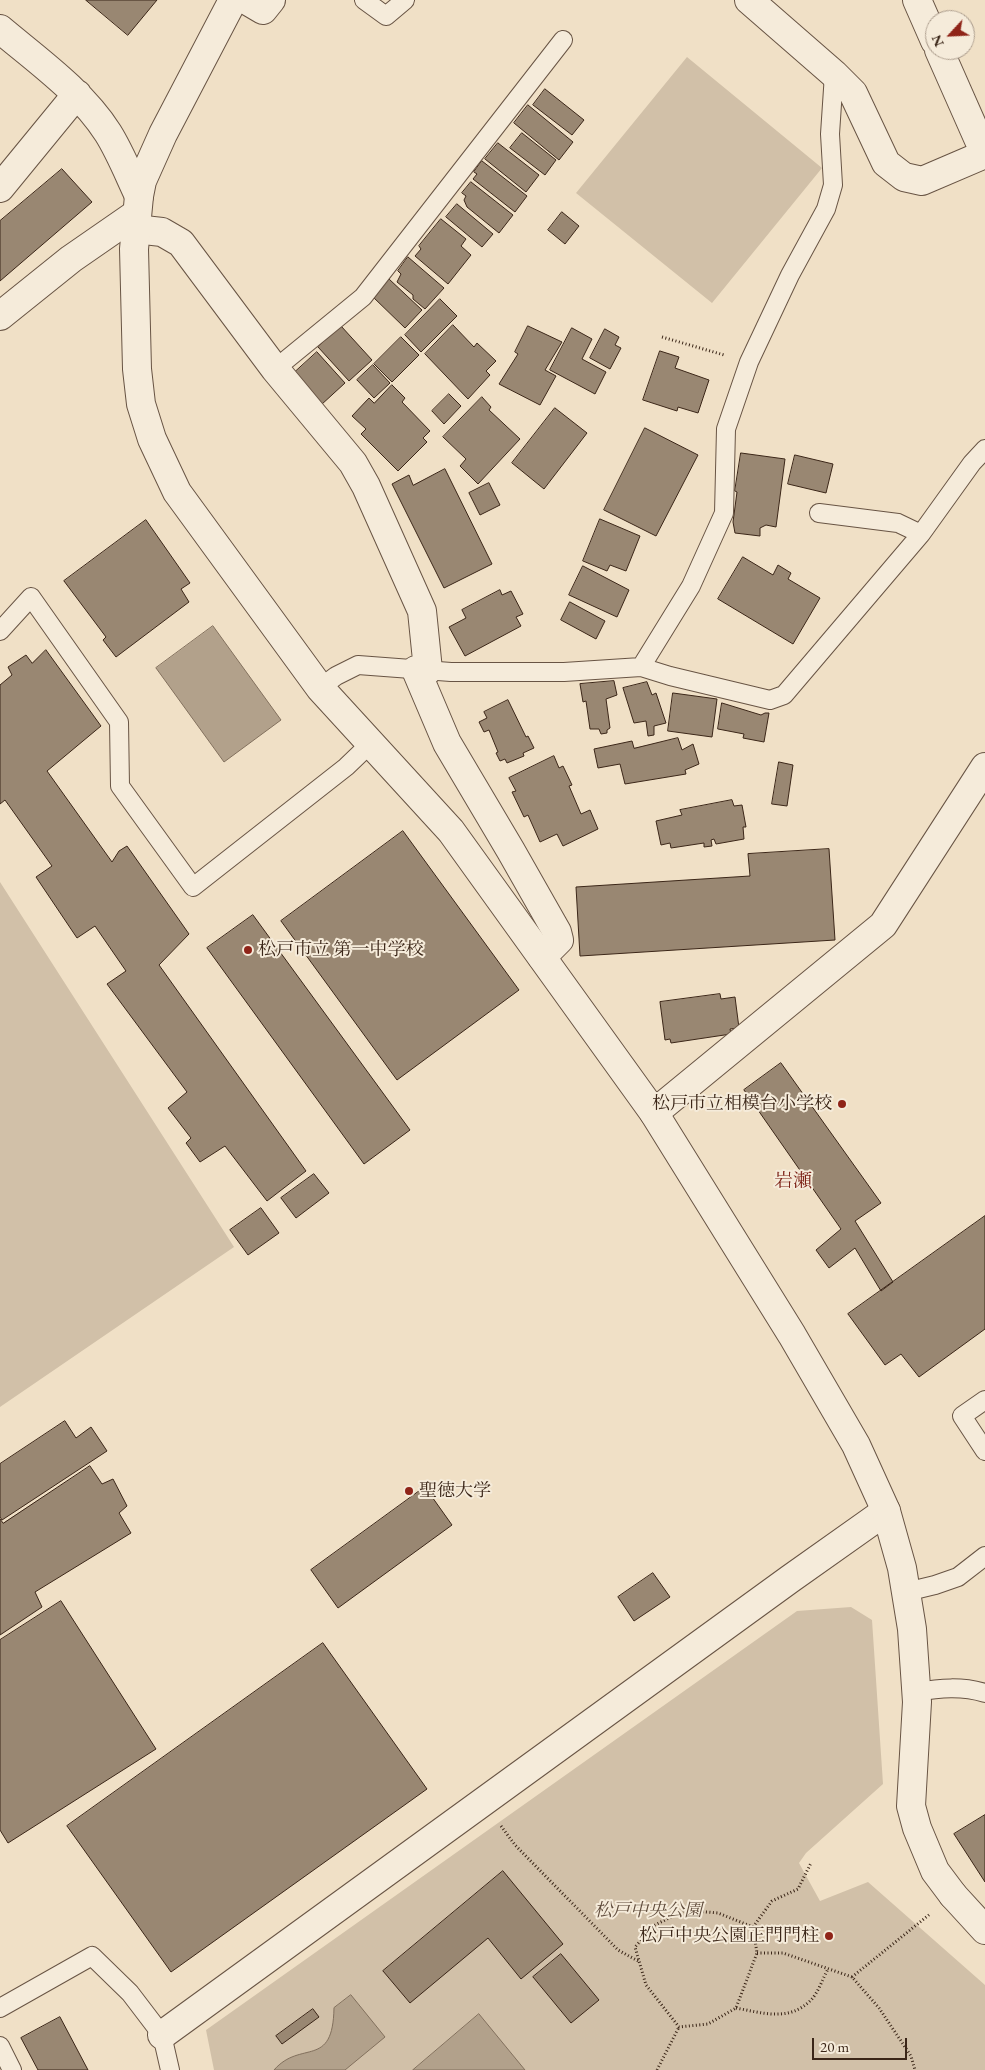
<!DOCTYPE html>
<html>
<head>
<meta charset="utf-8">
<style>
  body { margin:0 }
  #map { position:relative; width:985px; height:2070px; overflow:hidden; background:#f0e0c6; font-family:"EB Garamond",serif }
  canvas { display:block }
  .north { position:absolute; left:925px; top:10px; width:50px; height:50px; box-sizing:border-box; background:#f5ebda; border:1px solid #ab9c8c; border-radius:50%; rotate:245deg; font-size:14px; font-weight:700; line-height:20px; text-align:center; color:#3b2618 }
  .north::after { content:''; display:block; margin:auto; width:18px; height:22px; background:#8f2418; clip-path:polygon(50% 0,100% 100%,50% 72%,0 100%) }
  .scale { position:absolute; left:812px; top:2038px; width:95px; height:22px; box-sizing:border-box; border:2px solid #3b2618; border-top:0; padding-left:6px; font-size:15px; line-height:18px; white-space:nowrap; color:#3b2618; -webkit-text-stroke:4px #f5ebda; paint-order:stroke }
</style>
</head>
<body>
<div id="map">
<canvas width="985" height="2070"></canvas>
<div class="north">N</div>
<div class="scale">20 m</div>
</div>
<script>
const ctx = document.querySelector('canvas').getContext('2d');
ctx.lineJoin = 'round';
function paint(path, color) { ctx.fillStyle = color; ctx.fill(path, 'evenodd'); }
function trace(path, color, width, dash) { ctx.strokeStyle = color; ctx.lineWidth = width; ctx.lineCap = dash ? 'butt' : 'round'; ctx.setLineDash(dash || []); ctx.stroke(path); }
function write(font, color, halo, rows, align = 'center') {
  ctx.font = font + ' "EB Garamond","Noto Serif JP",serif'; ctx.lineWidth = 4; ctx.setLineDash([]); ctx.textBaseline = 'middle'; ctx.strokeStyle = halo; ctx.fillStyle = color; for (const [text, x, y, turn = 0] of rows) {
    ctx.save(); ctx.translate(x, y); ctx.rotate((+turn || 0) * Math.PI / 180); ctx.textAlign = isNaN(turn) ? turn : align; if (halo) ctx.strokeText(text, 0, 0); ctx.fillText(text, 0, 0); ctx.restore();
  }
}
const green = new Path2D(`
  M687 57 822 168 712 303 576 193Z
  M0 882 234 1247 0 1407Z
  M851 1607 872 1620 883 1784 806 1853 799 1863 820 1901 868 1882 985 1985V2070H214L206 2030 797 1611Z`);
const water = new Path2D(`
  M213 626 281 720 224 762 156 668Z
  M351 1995 385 2037 345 2070H274C301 2039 333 2070 334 2008Z
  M479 2014 525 2070H413Z`);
const building = new Path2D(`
  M86 0H157L128 35Z
  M545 89 584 120 572 135 533 105Z
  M528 105 573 142 559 160 514 123Z
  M522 133 556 160 545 175 510 148Z
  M498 143 539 175 526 192 485 159Z
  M482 161 527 196 515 212 473 179 477 174 474 172Z
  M62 169 92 202 0 281V221Z
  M471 182 513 215 499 233 467 207 464 200 466 196 462 193Z
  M457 204 493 234 482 247 446 217Z
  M562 212 579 226 565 244 548 230Z
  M441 219 466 239 461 246 471 255 448 284 415 256 421 249 419 246Z
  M408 257 444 288 425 309 413 299V295L397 282 401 274 398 271Z
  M389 279 422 310 405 328 372 296Z
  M440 299 457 316 421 352 405 335Z
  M453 325 474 347 477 343 496 361 486 371 490 375 468 399 425 354Z
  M341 326 372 360 349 381 318 347Z
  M528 326 562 342 545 370 556 376 540 405 499 384 518 354 515 352Z
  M572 328 592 339 582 359 606 372 595 394 550 370Z
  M605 329 619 337 615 345 621 348 610 369 590 358Z
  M401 337 419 355 392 382 374 364Z
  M660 351 679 357 675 368 709 380 698 413 678 407 677 411 643 400Z
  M317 352 345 383 321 405 294 373Z
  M373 365 390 383 374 398 357 380Z
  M392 385 405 398 402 402 430 431 423 438 427 442 398 471 361 434 366 429 352 416 369 398 374 403Z
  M449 394 461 406 444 424 432 411Z
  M482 397 491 407 489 410 520 439 478 484 460 466 466 459 443 437Z
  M555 408 587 433 544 489 512 463Z
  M645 428 698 455 656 536 604 510Z
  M741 453 785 459 776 527 766 525 760 528V536L735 533 733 522 737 492 735 491Z
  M795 455 833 464 826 493 788 484Z
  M445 469 492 564 444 588 392 484 409 475 413 485Z
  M489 483 500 505 480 515 469 493Z
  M600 519 640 536 626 571 610 565 607 571 583 561Z
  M146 520 190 583 181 589 189 602 116 657 103 640 106 637 64 581Z
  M743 557 773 575 778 565 791 573 788 579 820 598 793 644 718 599Z
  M583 566 629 590 617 617 569 595Z
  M500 590 502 595 511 591 523 614 516 617 521 626 465 656 449 627 466 618 462 610Z
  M570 602 605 621 596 639 561 620Z
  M46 650 101 726 47 771 112 862 119 851 127 846 189 934 159 965 306 1171 267 1201 225 1146 200 1162 186 1143 191 1138 168 1108 187 1092 107 984 126 971 95 926 77 938 36 877 52 866 5 800 0 804V685L12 675 8 667 26 655 32 663Z
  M614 681 617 695 606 699 610 728 607 730V733L601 734 599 729H590L586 701 583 702 580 684Z
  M647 682 652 695 656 693 666 723 654 726V735L648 736 646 721 634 723 623 688Z
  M673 693 717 699 712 737 668 731Z
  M508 700 526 737 528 736 534 748 523 753 524 756 507 763 505 759 500 761 496 753 498 752 489 730 484 732 479 722 487 718 484 712Z
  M722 703 761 715 765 713H769L764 742 743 738 744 734 718 729Z
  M678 738 682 750 693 744 699 764 685 770 686 774 625 784 620 764 598 768 594 749 632 741 634 748Z
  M554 756 559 768 563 766 572 785 569 786 581 814 590 810 598 829 563 846 557 834 540 842 528 815 524 817 512 792 516 791 509 778Z
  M779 762 793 765 787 806 772 804Z
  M732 800 734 806 742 805 746 827H743L744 839 716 844 714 839 711 840 712 846 704 847V843L671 848 670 843 661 845 656 821 682 815 680 810Z
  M403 831 519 990 397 1080 281 921Z
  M829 849 835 940 580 956 576 887 750 876 748 854Z
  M253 915 410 1130 364 1164 207 948Z
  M720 994 721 999 735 997 739 1028 730 1029 731 1034 671 1043 670 1039 665 1040 660 1002Z
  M781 1063 881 1203 855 1221 893 1282 881 1291 855 1248 829 1268 816 1250 841 1229 744 1090Z
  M314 1174 329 1193 296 1218 281 1198Z
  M261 1208 279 1233 248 1255 230 1230Z
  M985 1216V1329L919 1377 901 1354 885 1365 848 1314Z
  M65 1421 76 1438 91 1427 107 1451 2 1520 0 1517V1464Z
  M90 1466 102 1484 113 1479 127 1506 119 1513 131 1533 35 1592 42 1607 0 1635V1519L3 1523Z
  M425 1487 452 1525 338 1608 311 1570Z
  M653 1573 670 1597 634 1621 618 1597Z
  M61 1601 156 1749 8 1843 0 1830V1640Z
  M323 1643 427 1789 171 1972 67 1826Z
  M985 1815V1882L954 1834Z
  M503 1871 563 1944 521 1979 488 1938 410 2003 383 1971Z
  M561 1954 599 2000 571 2023 533 1977Z
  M313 2009 319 2017 282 2044 276 2036Z
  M60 2017 88 2070H38L21 2038Z`);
const path = new Path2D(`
  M662 337 724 355
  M501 1826 515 1845 618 1950 638 1961
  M685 1910 718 1913 753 1927 757 1953 736 2008 708 2024 679 2027 646 1985 635 1947 655 1925Z
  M753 1927 772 1901 798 1889 811 1863
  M757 1953H783L852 1977 879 2008 911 2056 915 2070
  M852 1977 930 1914
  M736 2008C763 2013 789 2022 811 2000 818 1993 823 1978 828 1969
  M657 2070 679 2027`);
const service = new Path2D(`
  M364 0 386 16 405 0
  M275 369 363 297 563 40
  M819 513 898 523 921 534
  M0 631 31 597 119 722 120 786 193 887 346 767 371 743
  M641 667 670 676 770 700 784 695 921 534 972 463 985 449
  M320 688 336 676 358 665 451 672H564L641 667 691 586 724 513 726 429 749 362 790 275 826 209 833 185 830 134 834 74
  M985 1400 962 1416 985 1451
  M906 1592 935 1585 958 1577 985 1556
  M916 1692C940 1688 962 1686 985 1693
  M0 2008 92 1956 130 1993 162 2035 170 2070
  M0 2046 12 2070`);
const minor = new Path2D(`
  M246 0 263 10 271 0
  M749 0 834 74 853 93 886 163 904 177 922 181 985 154
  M917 0 935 41
  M0 29C38 61 81 91 108 133 120 152 129 175 139 196
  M939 50 985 154
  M0 188 77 94
  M135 229 162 232 181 243 275 369 353 463 366 486 422 611 428 670
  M0 316 71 259 136 214
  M416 670 447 743 511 851 557 932 559 940 542 957
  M654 1113 883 925 985 767
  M953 1895 985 1930
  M162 2035 790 1579 886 1511`);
const tertiary = new Path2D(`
  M233 0 163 134 142 181 139 196 134 249 137 369 141 404 152 439 177 492 320 688 451 831 654 1113 792 1335 856 1445 886 1511 902 1568 912 1629 917 1702 911 1806 917 1828 935 1871 953 1895`);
const markers = [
  [248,950,5,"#8f2418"],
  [842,1104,5,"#8f2418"],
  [409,1491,5,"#8f2418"],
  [829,1936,5,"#8f2418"]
];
const poiNames = [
  ["松戸市立 第一中学校",258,950],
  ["松戸市立相模台小学校",832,1104,"right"],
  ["聖徳大学",419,1491],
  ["松戸中央公園正門門柱",819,1936,"right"]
];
const parkNames = [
  ["松戸中央公園",648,1911]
];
const neighbourhoodNames = [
  ["岩瀬",793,1182]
];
paint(green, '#d1c0a8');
paint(water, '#b2a18b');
trace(water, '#82705d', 1);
paint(building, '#998772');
trace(building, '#3b2618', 1);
trace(service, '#685444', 20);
trace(minor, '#685444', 30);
trace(tertiary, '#685444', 30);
trace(path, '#3b2618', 3, [1, 2.5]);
trace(service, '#f5ebda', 18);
trace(minor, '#f5ebda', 28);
trace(tertiary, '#f5ebda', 28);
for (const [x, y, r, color] of markers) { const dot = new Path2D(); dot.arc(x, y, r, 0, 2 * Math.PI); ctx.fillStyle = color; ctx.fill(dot); trace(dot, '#f5ebda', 2); }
write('18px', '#3b2618', '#f5ebda', poiNames, 'left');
write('italic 18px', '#604c3c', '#f5ebda', parkNames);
write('19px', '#7a1f14', '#f5ebda', neighbourhoodNames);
</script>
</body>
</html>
